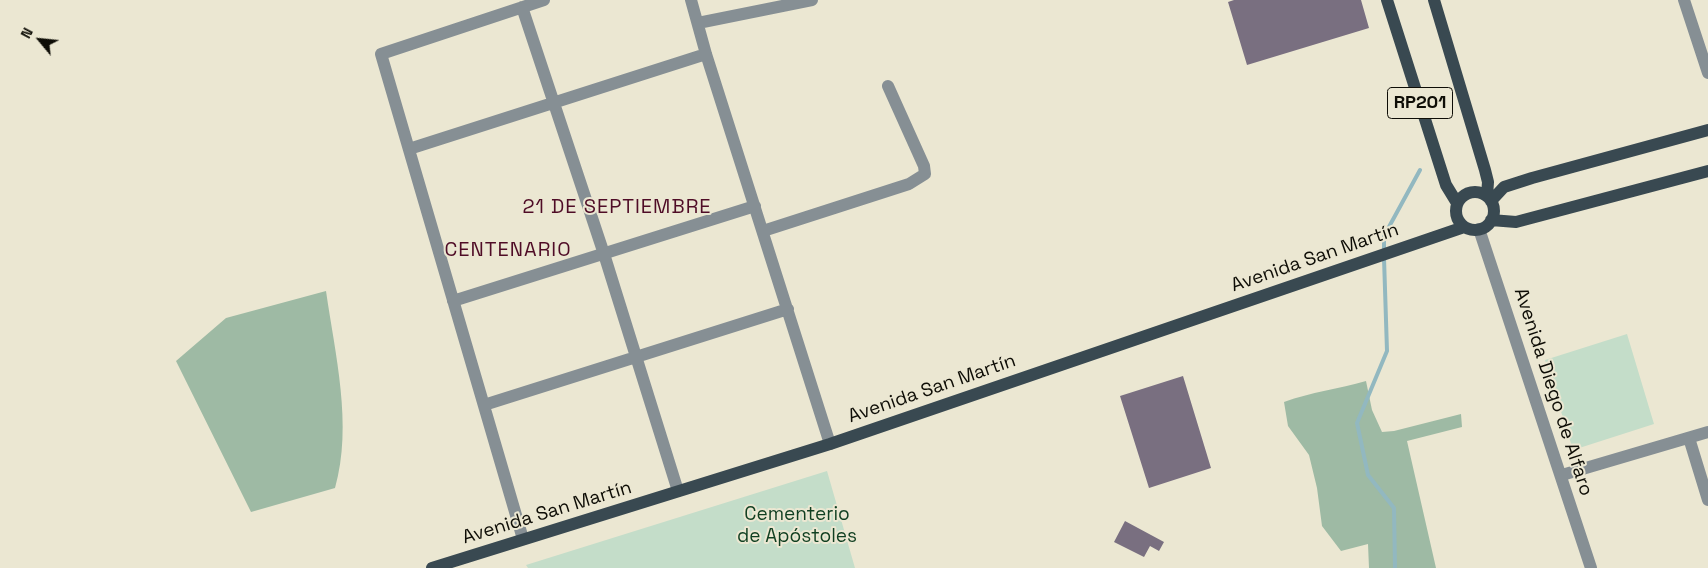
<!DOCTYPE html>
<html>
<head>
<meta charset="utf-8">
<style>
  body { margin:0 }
  #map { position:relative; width:1708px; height:568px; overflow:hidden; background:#ebe7d2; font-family:"Space Grotesk",sans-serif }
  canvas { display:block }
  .north { position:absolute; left:15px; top:15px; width:50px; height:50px; -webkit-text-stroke:4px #ebe7d2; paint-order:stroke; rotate:298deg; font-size:14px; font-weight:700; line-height:20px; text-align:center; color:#0e0d06 }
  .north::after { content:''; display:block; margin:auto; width:18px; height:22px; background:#0e0d06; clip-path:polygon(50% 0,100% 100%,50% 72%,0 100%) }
</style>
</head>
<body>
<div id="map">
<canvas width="1708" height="568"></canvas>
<div class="north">N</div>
</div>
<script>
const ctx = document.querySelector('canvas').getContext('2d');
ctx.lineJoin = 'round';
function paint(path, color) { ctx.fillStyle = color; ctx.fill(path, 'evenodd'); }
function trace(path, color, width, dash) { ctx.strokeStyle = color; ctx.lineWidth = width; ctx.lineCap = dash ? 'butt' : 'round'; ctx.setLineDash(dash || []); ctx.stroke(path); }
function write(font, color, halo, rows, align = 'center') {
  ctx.font = font + ' "Space Grotesk",sans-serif'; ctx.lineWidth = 4; ctx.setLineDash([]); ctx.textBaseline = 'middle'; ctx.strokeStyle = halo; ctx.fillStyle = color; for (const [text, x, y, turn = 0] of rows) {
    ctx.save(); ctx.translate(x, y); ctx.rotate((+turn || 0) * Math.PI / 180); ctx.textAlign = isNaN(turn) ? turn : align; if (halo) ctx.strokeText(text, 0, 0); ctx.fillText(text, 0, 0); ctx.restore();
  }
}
const green = new Path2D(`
  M1627 334 1654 424 1573 450 1545 360Z
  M827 471 855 568H528L526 565Z`);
const forest = new Path2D(`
  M326 291C335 354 353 425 335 488L251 512 176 361 226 318Z
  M1366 381 1372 410 1382 432 1394 431 1461 414 1462 427 1407 441 1436 568H1369L1368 544 1341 551 1322 526 1317 488 1309 455 1288 426 1284 402C1311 392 1339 389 1366 381Z`);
const stream = new Path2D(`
  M1384 251V236L1420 170
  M1384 258 1387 351 1357 423 1368 475 1394 508 1395 568`);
const building = new Path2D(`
  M1234 0H1361L1369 28 1247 65 1228 2Z
  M1183 376 1211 468 1149 488 1120 396Z
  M1125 521 1164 542 1159 551 1150 546 1144 557 1114 542Z`);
const minor = new Path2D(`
  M691 0 706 54 830 444
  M1684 0 1708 73
  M522 7 604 254 678 491
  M698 23 812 0
  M409 149 706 54
  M1479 229 1591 568
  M763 231 909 184 925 174 924 166 888 86
  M453 301 755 206
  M484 405 788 309
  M1689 438 1708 500
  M1562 475 1708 432
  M523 539 381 54 544 0`);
const major = new Path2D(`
  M1387 0 1446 185 1457 203
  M1434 0 1485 170 1488 182 1487 196
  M1456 211a19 19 0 1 1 38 0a19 19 0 1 1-38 0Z
  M1491 201 1504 187 1532 178 1708 130
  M1491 220 1516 222 1708 171
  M432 568 830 444 1464 227`);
const shields = [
  [1420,103,65]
];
const shieldNames = [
  ["RP201",1420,103]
];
const streetNames = [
  ["Avenida San Martín",1315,258,-19],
  ["Avenida San Martín",932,389,-19],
  ["Avenida Diego de Alfaro",1553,392,72],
  ["Avenida San Martín",547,513,-17]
];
const parkNames = [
  ["Cementerio",797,515],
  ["de Apóstoles",797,537]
];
const neighbourhoodNames = [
  ["21 DE SEPTIEMBRE",617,208],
  ["CENTENARIO",508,251]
];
paint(green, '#c4ddc9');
paint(forest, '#9ebaa4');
trace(stream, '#92b8c0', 4);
paint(building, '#796f80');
trace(minor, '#868f94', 12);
trace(major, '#394951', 12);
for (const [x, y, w] of shields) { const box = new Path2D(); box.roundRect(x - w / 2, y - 15.5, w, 31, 4); ctx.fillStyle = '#ebe7d2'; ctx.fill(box); trace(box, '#0e0d06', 1); }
write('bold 18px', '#0e0d06', null, shieldNames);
write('19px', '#0e0d06', '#ebe7d2', streetNames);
write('19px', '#103f21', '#ebe7d2', parkNames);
ctx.letterSpacing = '1px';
write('20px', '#4f0c26', '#ebe7d2', neighbourhoodNames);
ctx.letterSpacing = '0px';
</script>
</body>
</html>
